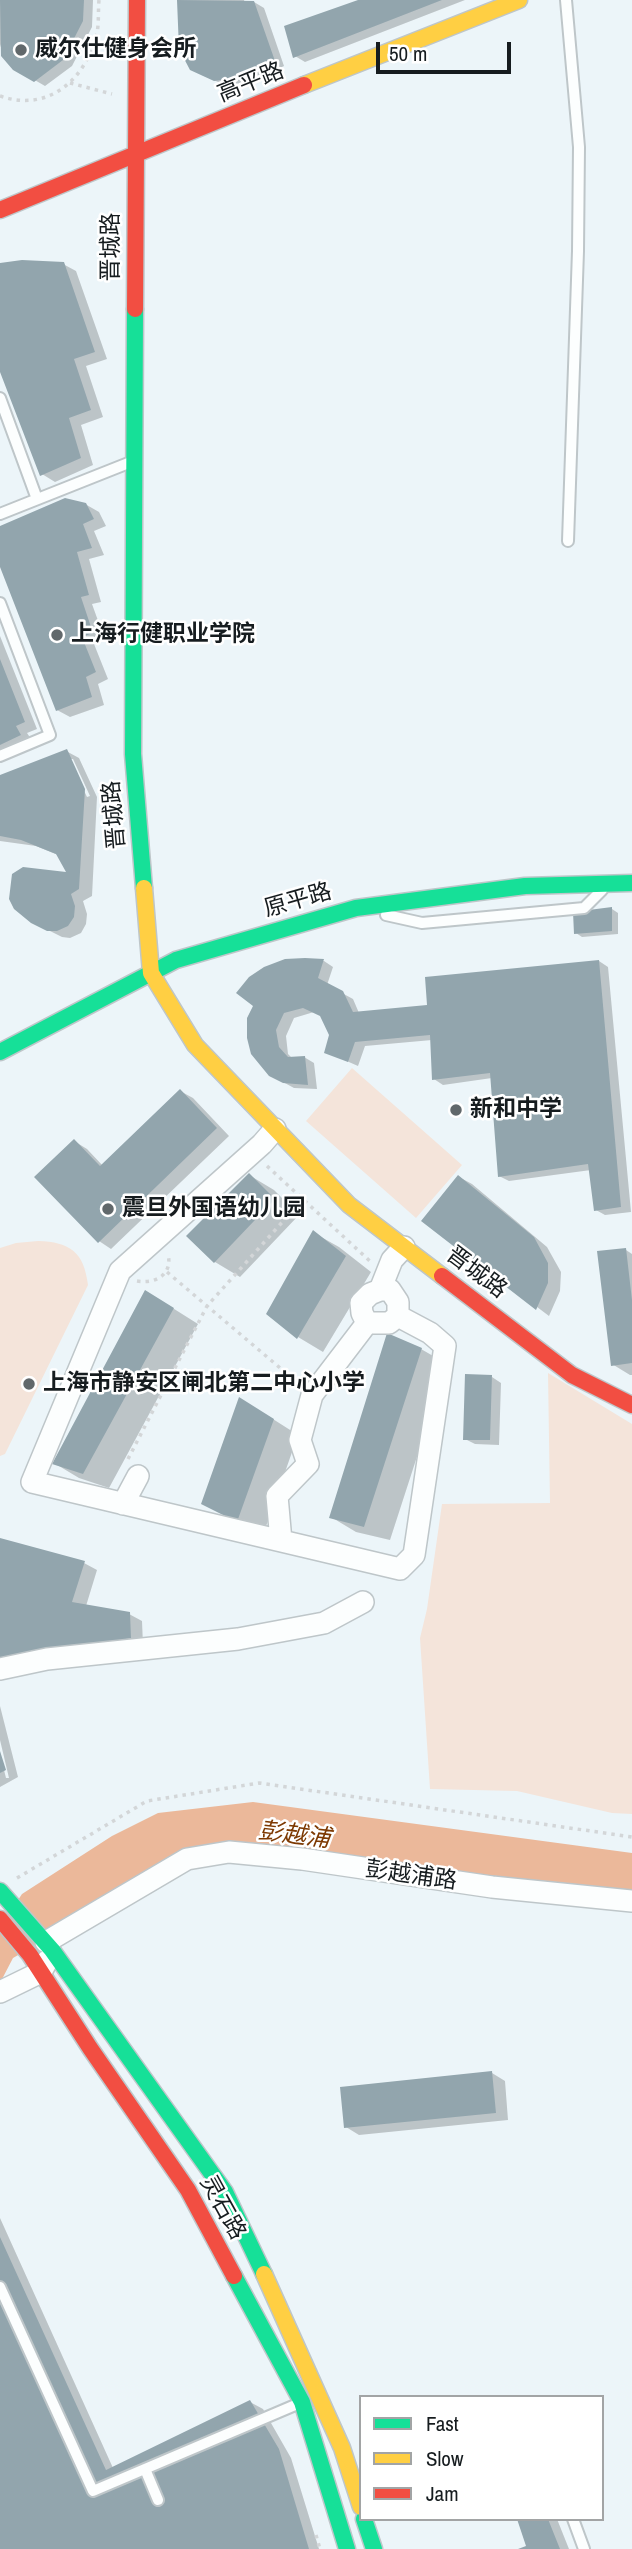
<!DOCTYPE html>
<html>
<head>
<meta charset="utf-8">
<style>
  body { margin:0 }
  #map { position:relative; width:632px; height:2549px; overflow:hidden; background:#ecf5f9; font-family:"Archivo Narrow",sans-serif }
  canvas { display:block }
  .legend { position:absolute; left:359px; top:2395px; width:245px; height:126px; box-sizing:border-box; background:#fff; border:2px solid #a2a4a5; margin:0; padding:9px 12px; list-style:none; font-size:21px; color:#161c1f }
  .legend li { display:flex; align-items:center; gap:14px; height:35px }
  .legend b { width:35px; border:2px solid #a2a4a5 }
  .scale { position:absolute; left:376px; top:42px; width:135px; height:32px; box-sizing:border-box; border:4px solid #161c1f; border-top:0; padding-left:9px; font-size:21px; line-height:24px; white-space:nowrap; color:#161c1f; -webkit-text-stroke:5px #fff; paint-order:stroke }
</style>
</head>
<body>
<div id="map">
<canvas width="632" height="2549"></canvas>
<ul class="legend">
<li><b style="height:9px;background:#16e098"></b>Fast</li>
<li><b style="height:9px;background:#ffcf43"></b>Slow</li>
<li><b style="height:9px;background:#f24e42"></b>Jam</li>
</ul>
<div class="scale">50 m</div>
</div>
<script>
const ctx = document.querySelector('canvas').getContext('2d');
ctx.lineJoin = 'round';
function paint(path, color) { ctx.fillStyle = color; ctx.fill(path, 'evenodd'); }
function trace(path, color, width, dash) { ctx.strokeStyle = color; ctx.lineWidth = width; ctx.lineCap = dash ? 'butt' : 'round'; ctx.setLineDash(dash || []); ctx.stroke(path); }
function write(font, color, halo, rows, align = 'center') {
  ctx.font = font + ' "Archivo Narrow","Noto Sans SC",sans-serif'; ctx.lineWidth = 5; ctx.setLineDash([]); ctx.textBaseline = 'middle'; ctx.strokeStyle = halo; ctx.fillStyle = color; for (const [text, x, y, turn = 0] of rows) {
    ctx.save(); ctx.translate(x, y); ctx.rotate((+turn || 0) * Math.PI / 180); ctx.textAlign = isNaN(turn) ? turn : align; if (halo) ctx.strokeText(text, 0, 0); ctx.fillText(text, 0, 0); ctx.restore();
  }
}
const green = new Path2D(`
  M352 1068 462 1165 416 1218 306 1121Z
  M38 1241C70 1242 84 1252 88 1285L5 1454 0 1456V1248L16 1243Z
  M548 1373 632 1424V1814L612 1813 517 1791 430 1789 420 1638 427 1609 442 1504 550 1503Z`);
const water = new Path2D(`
  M253 1802 632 1853V1892L187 1859 13 1958 0 1983V1927L22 1894 112 1836 158 1813Z`);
const shadow = new Path2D(`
  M0 0H93L92 27 72 66 45 86 14 68 3 55 0 44Z
  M178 0H244L245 3 254 2 264 8 284 66 251 82 225 85 202 75 181 49Z
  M363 0H465L305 62 295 56Z
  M63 264 76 271 107 359 86 366 103 417 81 425 93 465 55 482 42 474 0 367V265Z
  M85 504 99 512 106 526 94 531 104 555 89 559 101 602 92 604 105 640 94 644 108 679 98 684 104 705 70 717 57 710 0 562V528Z
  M0 636 37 729 27 733 33 742 0 757Z
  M66 751 79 758 97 797 92 896 83 901 87 914 86 924 81 933 70 938 62 937 46 929 69 875 58 855 36 846 0 841V777ZM69 759H73L90 796 87 797Z
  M612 909 618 913V934L582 937 576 933 575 914Z
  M285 960 324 961 333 967 327 985 353 999 359 1013 429 1007 599 961 608 967 631 1212 605 1215 596 1210 591 1170 509 1181 499 1176 492 1078 443 1085 434 1079 432 1040 365 1046 358 1066 326 1052 331 1035 322 1016 314 1012 294 1018 286 1036 288 1054 292 1058 304 1057 314 1063 317 1089 294 1088 270 1075Z
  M180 1091 193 1098 229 1136 111 1249 99 1241 74 1141 87 1149 103 1166Z
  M249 1175 274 1190 299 1215 240 1277 215 1262 188 1236Z
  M459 1177 472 1184 547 1247 561 1272 560 1291 549 1316 423 1221Z
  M314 1233 339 1247 371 1272 323 1352 298 1337 268 1314Z
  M626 1250 632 1254V1375H630L612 1364Z
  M171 1307 198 1324 109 1488 79 1478 54 1463Z
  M421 1349 447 1364 390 1540 356 1532 331 1517Z
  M492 1377 501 1383 499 1445 475 1444 465 1439Z
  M265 1414 298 1435 263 1535 228 1518Z
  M0 1540 84 1563 97 1570 86 1606 129 1614 142 1621 143 1645 0 1672Z
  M0 1706 18 1777 0 1787V1754L6 1778H9L0 1740Z
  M492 2073 505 2081 508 2120 359 2135 346 2127Z
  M0 2218 113 2468 250 2402 263 2409 291 2458 319 2549H0Z
  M518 2519H557L569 2549H522L528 2547Z`);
const building = new Path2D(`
  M0 0H84L83 21 63 60 34 82 13 70 1 56Z
  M177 0 254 1 275 61 240 77 214 81 190 70 179 49Z
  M358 0H442L293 58 284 26Z
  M22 260 64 262 95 352 74 359 91 410 69 418 81 458 40 476 0 372V263Z
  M65 498 86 503 94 519 83 524 92 548 77 552 89 595 81 597 93 633 82 637 96 672 86 677 92 697 56 711 0 567V526Z
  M0 659 25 722 16 726 21 735 0 745Z
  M67 749 85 789 79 889 71 894 75 906 74 917 68 926 57 931H47L31 923 14 909 9 899 12 874 23 867 66 872 56 854 21 840 0 836V775Z
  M612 907V931L574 934 573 912Z
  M305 958 324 959 318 978 343 991 353 1012 427 1005 425 977 599 960 621 1207 594 1211 588 1164 498 1177 490 1073 432 1080 430 1035 355 1042 348 1062 324 1053 329 1035 320 1016 303 1008 284 1013 276 1030 279 1047 288 1057 305 1056 308 1085 283 1083 269 1076 251 1054 247 1038V1018L253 1006 236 993 249 977 264 967 285 959Z
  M180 1089 217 1128 98 1243 34 1177 74 1139 100 1166Z
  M249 1173 275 1199 214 1263 186 1236Z
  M458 1175 534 1237 548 1263V1283L536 1310 421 1221Z
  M313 1230 346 1256 297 1339 266 1314Z
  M626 1248 632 1300V1363L611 1366 597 1251Z
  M145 1290 174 1308 83 1474 52 1464Z
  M387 1333 422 1348 364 1527 329 1518Z
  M465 1374 492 1375 490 1440H463Z
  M239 1397 274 1419 237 1522 201 1504Z
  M0 1538 85 1561 72 1602 130 1612 131 1638 0 1662Z
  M0 1751 6 1770 0 1773Z
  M492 2071 496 2113 344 2128 340 2087Z
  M0 2237 106 2470 250 2400 279 2449 309 2549H0Z
  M517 2519H548L560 2549H518L526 2546Z`);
const path = new Path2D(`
  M70 83 112 94
  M0 96C49 113 86 79 97 33 99 23 98 11 99 0
  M267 1166 372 1263
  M167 1272 299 1384
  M137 1281C155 1284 173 1275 168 1254
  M128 1459 207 1306 303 1199
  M17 1878 147 1801 259 1783 632 1837
  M316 2535 320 2549`);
const lane = new Path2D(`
  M566 0 579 147 578 251 568 541
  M0 398 37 499
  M0 514 131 462
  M0 603 50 735 0 756
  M386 915 422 923 584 908 602 890
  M0 2287 93 2491 300 2403
  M145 2469 158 2500
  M573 2519 584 2549`);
const street = new Path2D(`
  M275 1129 262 1144 120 1271 32 1482 400 1569 414 1555 445 1346 430 1333 398 1316
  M380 1290H390L398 1302V1316L389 1323H367L362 1313 361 1303 370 1294Z
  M380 1290 392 1260 404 1247
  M123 1504 138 1476
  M281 1541 277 1496 308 1464 300 1440 312 1395 367 1323
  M0 1669 47 1659 238 1639 324 1623 363 1602
  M46 1942 187 1859 229 1852 302 1859 492 1887 632 1901
  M0 1992 41 1972 47 1961`);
const fast = new Path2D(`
  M135 309 133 754 144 888
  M0 1052 176 960 356 908 525 886 632 883
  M0 1891 52 1950 225 2192 264 2274
  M234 2276 302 2402 347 2549
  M364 2519 374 2549`);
const slow = new Path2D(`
  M304 85 519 0
  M144 888 151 973 195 1045 349 1205 442 1276
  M264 2274 342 2448 361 2507`);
const jam = new Path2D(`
  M0 210 304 85
  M135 309 137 0
  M442 1276 572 1375 632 1405
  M0 1919 30 1955 90 2048 188 2190 234 2276`);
const markers = [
  [21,50,7,"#61686b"],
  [57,635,7,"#61686b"],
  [456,1110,7,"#61686b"],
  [108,1209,7,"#61686b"],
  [29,1384,7,"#61686b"]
];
const poiNames = [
  ["威尔仕健身会所",35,50],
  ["上海行健职业学院",71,635],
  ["新和中学",470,1110],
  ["震旦外国语幼儿园",122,1209],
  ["上海市静安区闸北第二中心小学",43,1384]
];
const streetNames = [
  ["高平路",251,83,-22],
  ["晋城路",112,247,-90],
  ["晋城路",115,815,-95],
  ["原平路",298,901,-16],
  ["晋城路",476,1273,37],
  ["彭越浦路",411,1876,8],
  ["灵石路",222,2208,61]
];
const waterNames = [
  ["彭越浦",294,1836,7]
];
paint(green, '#f4e4da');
paint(water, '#ebb89a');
paint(shadow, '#0003');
paint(building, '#92a5ad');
trace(lane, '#bec6c9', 14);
trace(street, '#bec6c9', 24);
trace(fast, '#bec6c9', 19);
trace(slow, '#bec6c9', 19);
trace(jam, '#bec6c9', 19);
trace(path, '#d3d6d8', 3.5, [3.5, 5]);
trace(lane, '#fcfefe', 10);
trace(street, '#fcfefe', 21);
trace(fast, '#16e098', 16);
trace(slow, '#ffcf43', 16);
trace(jam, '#f24e42', 16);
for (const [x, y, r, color] of markers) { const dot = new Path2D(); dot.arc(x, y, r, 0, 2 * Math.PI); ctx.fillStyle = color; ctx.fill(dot); trace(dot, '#fff', 2.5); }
write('bold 23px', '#161c1f', '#fff', poiNames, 'left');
write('23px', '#161c1f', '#fff', streetNames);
write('italic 24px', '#7d3902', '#fff', waterNames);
</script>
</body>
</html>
